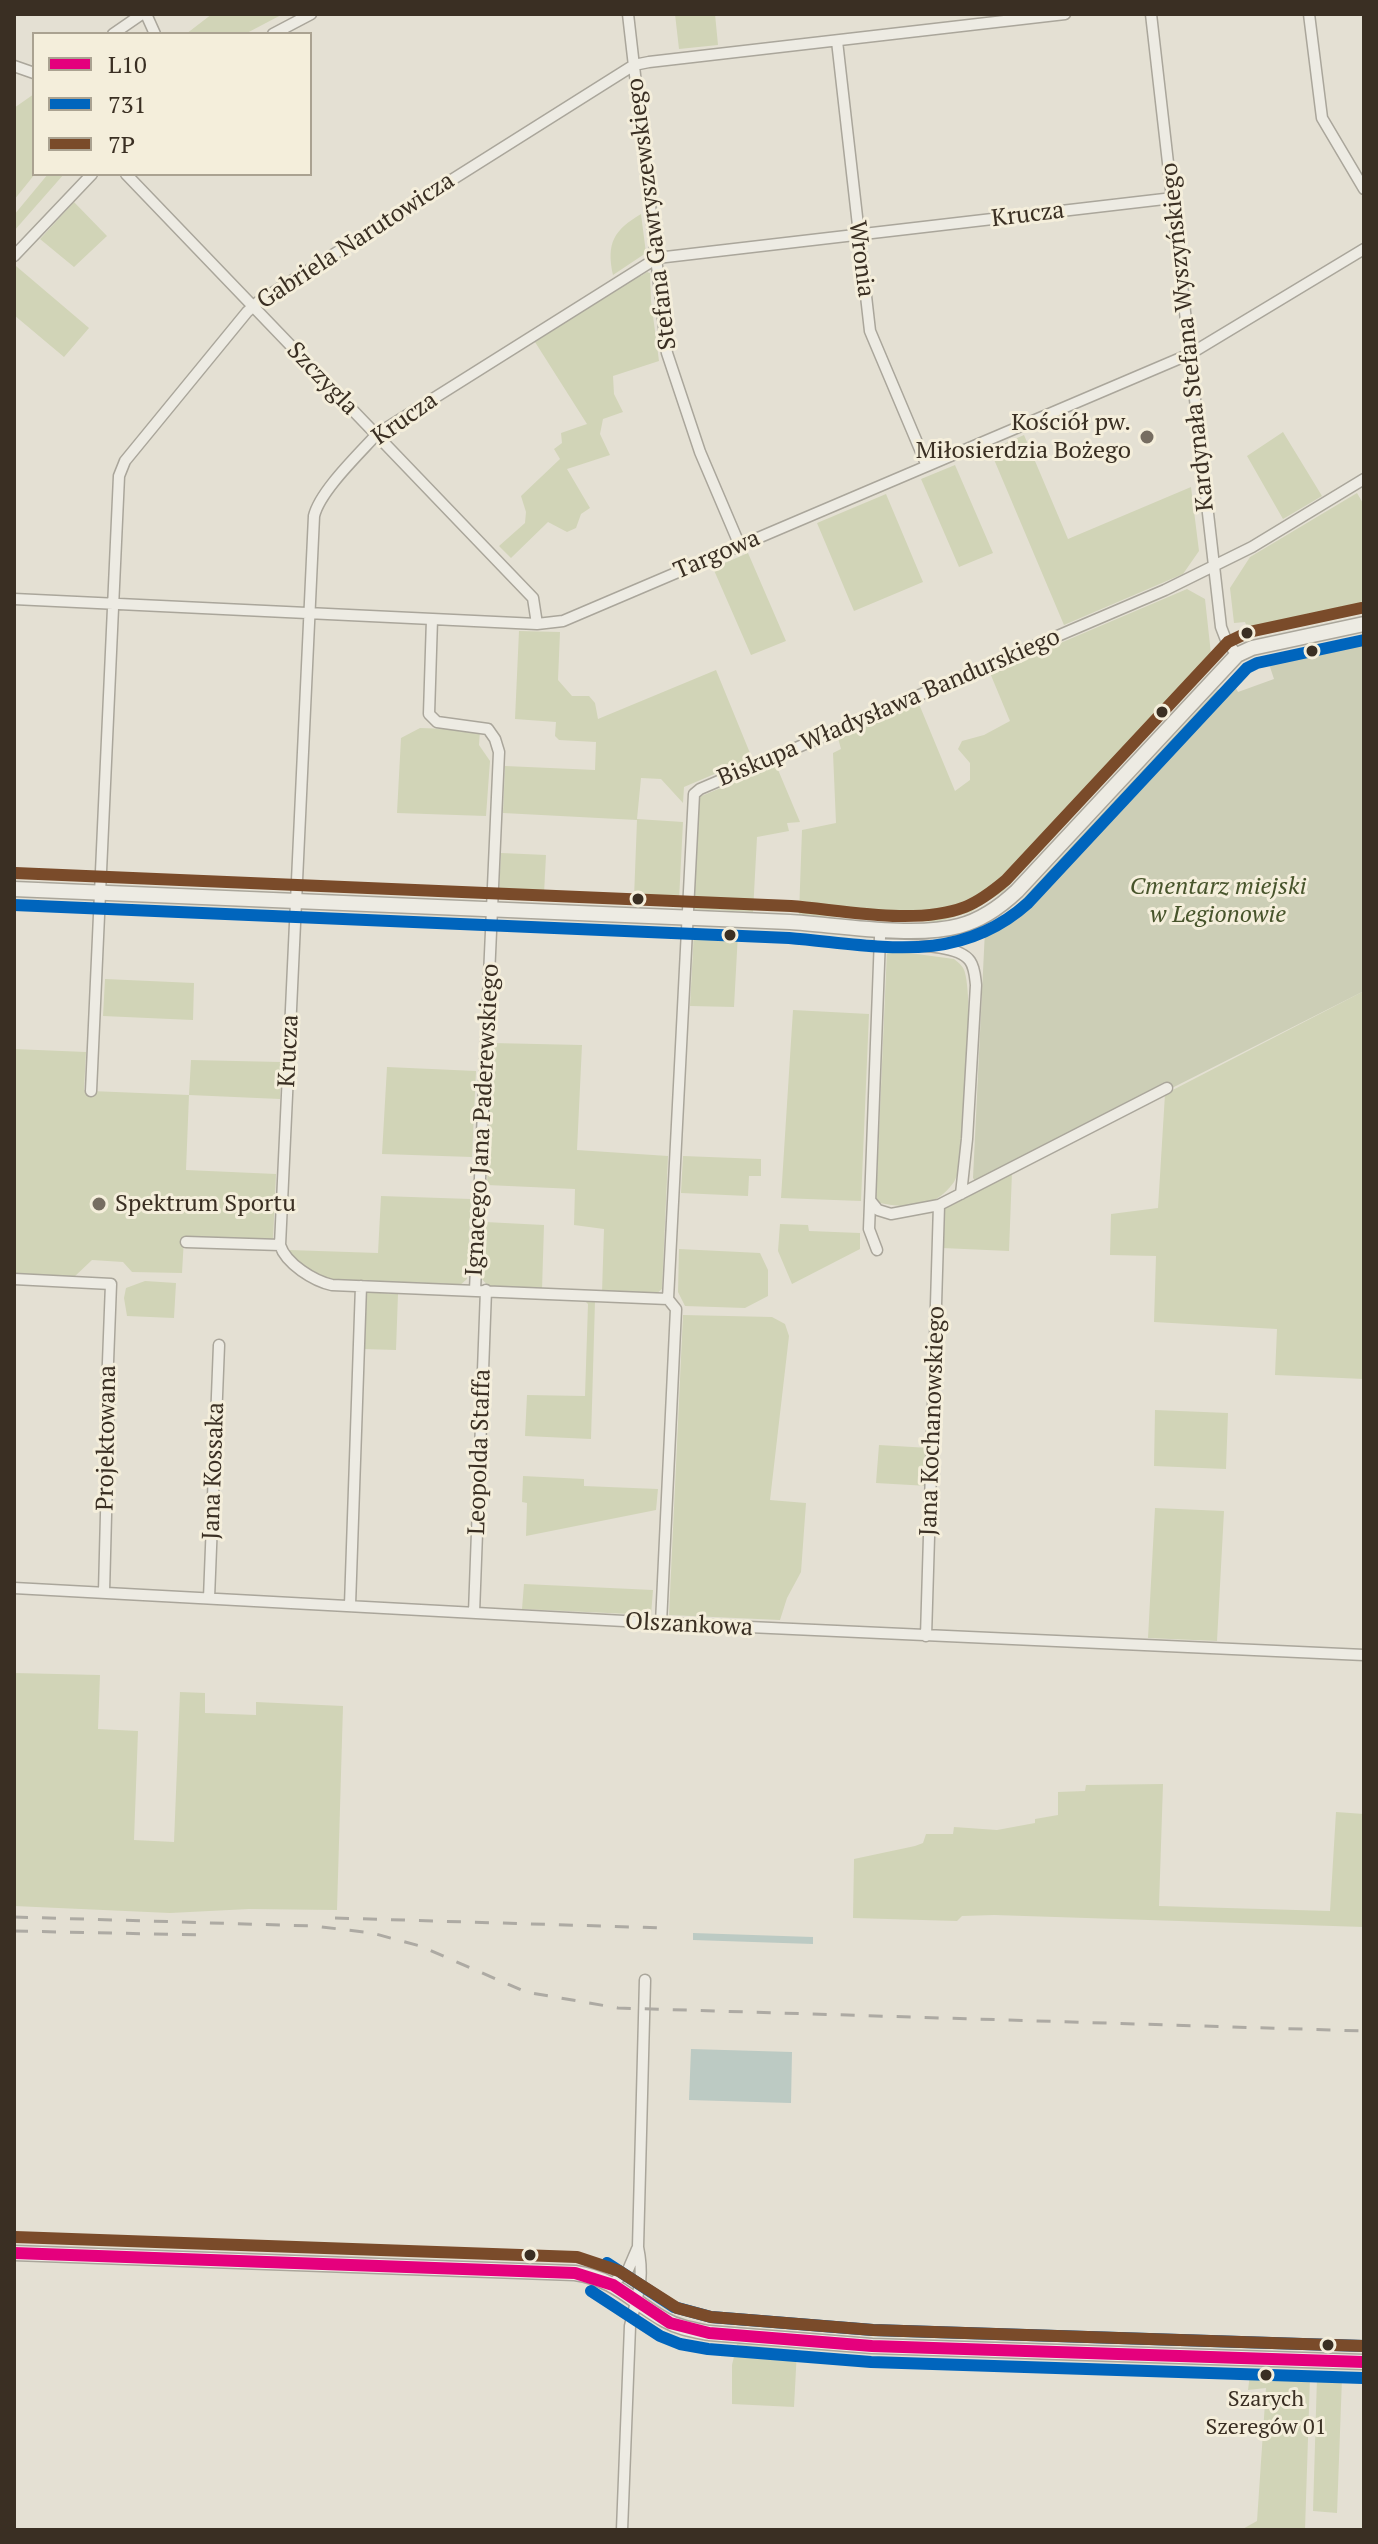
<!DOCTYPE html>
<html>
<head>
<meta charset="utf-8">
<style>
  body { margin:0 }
  #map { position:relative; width:1378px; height:2544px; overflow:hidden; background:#e4e0d3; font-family:"PT Serif",serif }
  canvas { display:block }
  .frame { position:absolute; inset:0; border:16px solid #3a2f23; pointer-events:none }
  .legend { position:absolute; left:32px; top:32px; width:280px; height:144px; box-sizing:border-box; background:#f4eedb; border:2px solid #aaa291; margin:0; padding:10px 14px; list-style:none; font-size:24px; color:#3a2f23 }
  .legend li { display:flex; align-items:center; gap:16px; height:40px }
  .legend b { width:40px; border:2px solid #aaa291 }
</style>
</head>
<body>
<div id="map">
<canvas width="1378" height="2544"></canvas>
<div class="frame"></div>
<ul class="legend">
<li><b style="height:10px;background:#e5007d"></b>L10</li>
<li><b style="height:10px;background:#0065bd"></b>731</li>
<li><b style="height:10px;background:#7a4b2a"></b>7P</li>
</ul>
</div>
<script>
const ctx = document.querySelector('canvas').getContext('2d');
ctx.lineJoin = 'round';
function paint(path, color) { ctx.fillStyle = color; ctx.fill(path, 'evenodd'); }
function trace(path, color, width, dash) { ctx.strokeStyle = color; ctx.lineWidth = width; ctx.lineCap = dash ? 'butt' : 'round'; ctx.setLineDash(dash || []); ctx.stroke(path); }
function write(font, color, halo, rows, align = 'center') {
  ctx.font = font + ' "PT Serif",serif'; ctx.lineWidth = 6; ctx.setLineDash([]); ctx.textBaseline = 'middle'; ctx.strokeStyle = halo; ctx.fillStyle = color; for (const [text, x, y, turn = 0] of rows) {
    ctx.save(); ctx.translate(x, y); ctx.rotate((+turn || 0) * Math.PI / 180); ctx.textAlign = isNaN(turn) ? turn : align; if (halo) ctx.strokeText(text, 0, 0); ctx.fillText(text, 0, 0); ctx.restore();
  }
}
const green = new Path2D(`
  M212 14H283L245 34H186Z
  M675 14H715L718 45 679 49Z
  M34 94 35 174 14 200V108Z
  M48 174H64L14 231V215Z
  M74 202 107 236 74 267 40 239Z
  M641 214 646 253 613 275C606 243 614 230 641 214Z
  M16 266 89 328 64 357 14 315Z
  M647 272 650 273 651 301 659 361 613 376 614 394 623 412 603 419 600 434 610 455 567 469 590 508 581 514 576 528 567 532 548 522 511 558 499 546 525 523 526 512 521 496 560 459 554 449 562 443 561 433 587 424 535 342 638 273 641 276Z
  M1283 432 1322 496 1283 519 1247 456Z
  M1024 435 1068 539 1191 487 1199 551 1183 574 1064 625 990 450Z
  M955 465 993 553 959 567 921 479Z
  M1357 493 1364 505V611L1251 637 1245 622 1234 623 1230 588 1250 557Z
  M886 494 923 582 854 611 817 523Z
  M748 553 786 641 751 655 713 568Z
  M1187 589 1205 599 1211 654 1137 736 1141 743 1004 891 971 912 938 922 799 915 802 830 836 823 833 753 841 749 838 738 919 704 955 791 970 780V763L958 749 962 741 984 735 1010 721 990 673Z
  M519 631 560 632 558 680 572 696H589L595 703 598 719 716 670 752 758 684 787 683 803 661 779 641 778 637 819 683 822 679 900 634 898 637 820 503 813 505 766 595 770 596 742 559 740 555 736 556 722 515 719Z
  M420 728 480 730 479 745 490 761 486 816 397 813 401 738Z
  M776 765 800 822 787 823 789 831 757 837 753 912 694 909 699 797Z
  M501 853 546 855 544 894 499 892Z
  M694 931 738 933 734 1007 690 1006Z
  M887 950 954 959C959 963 964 967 965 973 973 1000 969 1162 954 1182 934 1210 906 1209 876 1202Z
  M105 979 194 983 193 1020 103 1016Z
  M1364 991V1379L1275 1375 1277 1329 1154 1322 1156 1256 1110 1255 1111 1214 1158 1208 1165 1094Z
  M793 1010 869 1014 861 1201 781 1198Z
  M492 1043 582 1045 577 1150 668 1156 662 1289 656 1294 602 1293 604 1229 574 1225 575 1189 487 1185Z
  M14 1049 86 1052 84 1090 91 1091 189 1095 191 1060 281 1062 280 1099 189 1095 186 1170 276 1174 273 1240 184 1238 182 1273 132 1272 123 1262 92 1260 73 1278 14 1275Z
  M387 1067 476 1071 472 1157 382 1154Z
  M683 1156 761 1159V1176H749L748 1196 681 1193Z
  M1012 1172 1009 1251 942 1248 943 1207Z
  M381 1196 471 1199 467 1279 459 1286 326 1280 294 1259 289 1250 378 1253Z
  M485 1222 544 1225 542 1290 489 1287 482 1279Z
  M780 1224 808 1225 809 1231 860 1233V1249L792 1284 778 1251Z
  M679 1249 760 1253 768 1270V1296L745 1308 685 1306 678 1292Z
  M145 1281 176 1283 174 1318 127 1316 124 1298 126 1288Z
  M363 1292 398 1294 396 1350 362 1349Z
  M585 1301H595L591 1439 525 1436 527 1395 585 1396 588 1304Z
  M683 1315 772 1317 785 1324 789 1336 770 1500 806 1503 801 1572 787 1598 780 1620 669 1615Z
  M1155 1410 1228 1413 1226 1469 1154 1466Z
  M879 1445 929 1448 928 1486 876 1483Z
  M523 1476 584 1479V1486L658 1489 656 1510 526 1536 527 1503 522 1502Z
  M1155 1508 1224 1511 1217 1641 1148 1638Z
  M524 1584 653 1590 651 1615 522 1609Z
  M14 1673 100 1675 98 1729 138 1731 134 1840 174 1842 180 1692 205 1693V1713L256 1715V1702L343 1706 337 1910 249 1909 170 1913 14 1906Z
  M1163 1784 1159 1906 1330 1911 1336 1812 1364 1814V1927L994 1915 962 1916 957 1921 853 1918 854 1859 915 1846 923 1843 926 1834H953L954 1827 997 1830 1035 1823V1819L1058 1815V1792L1085 1791 1086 1785Z
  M737 2344 797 2350 794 2407 732 2404V2365Z
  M1250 2374 1310 2377 1305 2530H1241L1257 2521 1266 2388 1248 2390Z
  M1317 2377 1342 2378 1337 2513 1313 2511Z`);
const cemetery = new Path2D(`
  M1364 639V991L1172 1088 1169 1082 976 1182 973 1178 985 930 1003 920 1217 690 1234 684 1238 692 1274 679 1268 661Z`);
const water = new Path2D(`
  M693 1933 813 1937V1944L693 1940Z
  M691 2049 792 2052 791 2103 689 2100Z`);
const minor = new Path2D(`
  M146 14 155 34
  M628 14 667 353 700 452 740 546
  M1151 14 1221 627 1226 640 1237 655
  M1309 14 1322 118 1364 189
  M113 34 142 14
  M273 34 311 14
  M837 41 870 331 927 466
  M14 66 34 73
  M126 174 533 598 537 624
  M14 256 92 174
  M14 599 537 624 563 621 1190 354 1364 249
  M432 619 429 714 437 722 488 729 495 739 499 752 475 1290
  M879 944C901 946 957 942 970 961 975 968 975 977 976 985L967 1139 961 1194
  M91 1091 119 476 125 461 247 312 258 302 634 65 649 62 1065 14
  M870 1200 878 1210 891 1214 939 1205 1167 1088
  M186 1242 280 1245C286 1264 314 1281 332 1285L668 1299
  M280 1245 314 516C320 491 359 454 377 434L657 258 1173 198
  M877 1250 869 1229 880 937
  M14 1279 111 1284 107 1388 109 1399 104 1592
  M668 1299 694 794 700 789 1165 590 1252 547 1364 479
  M14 1588 661 1623 1364 1655
  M209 1598 219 1345
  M350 1605 361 1286
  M474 1613 486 1290
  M661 1623 676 1309 668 1299
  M926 1636 939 1205
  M612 2284 628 2270 637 2249
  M622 2530 630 2326C637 2295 645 2281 638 2247L645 1980`);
const tertiary = new Path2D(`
  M14 889 790 922C837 925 914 938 959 926 982 920 1000 907 1017 891L1237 655 1252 648 1364 624
  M14 2253 575 2273C616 2279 631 2301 665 2320 679 2328 694 2330 709 2333L872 2346 1364 2362`);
const rail = new Path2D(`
  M14 1917 314 1926 372 1933 420 1946 526 1992 618 2008 1364 2031
  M335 1918 666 1928
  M14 1931 203 1935`);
const bus1 = new Path2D(`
  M14 2253 575 2273 613 2285 670 2323 709 2333 872 2346 1364 2362`);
const bus2 = new Path2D(`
  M14 905 789 938C876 945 957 967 1028 903L1247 668 1257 663 1364 640
  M607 2263 674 2307 711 2317 873 2330 1364 2346
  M591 2291 660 2336 680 2344 708 2349 871 2362 1363 2378`);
const bus3 = new Path2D(`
  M15 873 791 906C842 910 915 926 965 907 980 901 993 891 1006 880L1228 642 1249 632 1361 608
  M15 2237 577 2257 619 2271 677 2308 711 2317 873 2330 1364 2346`);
const markers = [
  [1147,437,8,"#766d61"],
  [1247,633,7,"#3a2f23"],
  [1312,651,7,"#3a2f23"],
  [1162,712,7,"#3a2f23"],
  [638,899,7,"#3a2f23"],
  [730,935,7,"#3a2f23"],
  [99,1204,8,"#766d61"],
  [530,2255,7,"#3a2f23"],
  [1328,2345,7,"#3a2f23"],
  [1266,2375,7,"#3a2f23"]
];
const busNames = [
  ["Szarych",1266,2400],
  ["Szeregów 01",1266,2428]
];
const streetNames = [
  ["Stefana Gawryszewskiego",652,214,-97],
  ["Krucza",1028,215,-7],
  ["Gabriela Narutowicza",356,241,-33],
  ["Wronia",861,259,83],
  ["Kardynała Stefana Wyszyńskiego",1188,337,-96],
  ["Szczygla",322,379,46],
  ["Krucza",405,419,-35],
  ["Targowa",717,555,-23],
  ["Biskupa Władysława Bandurskiego",889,708,-23],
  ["Krucza",289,1051,-87],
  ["Ignacego Jana Paderewskiego",483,1120,-87],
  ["Jana Kochanowskiego",933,1421,-88],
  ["Projektowana",107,1438,-89],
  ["Leopolda Staffa",480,1452,-88],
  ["Jana Kossaka",214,1471,-88],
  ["Olszankowa",689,1625,3]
];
const poiNames = [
  ["Kościół pw.",1131,423],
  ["Miłosierdzia Bożego",1131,451],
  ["Spektrum Sportu",115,1204,"left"]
];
const parkNames = [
  ["Cmentarz miejski",1218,887],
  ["w Legionowie",1218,915]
];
paint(green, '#d1d4b7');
paint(cemetery, '#ccceb6');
paint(water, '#bccac3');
trace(minor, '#aaa69b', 13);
trace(tertiary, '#aaa69b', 17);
trace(minor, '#edebe3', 10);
trace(tertiary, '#edebe3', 14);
trace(rail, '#adaaa3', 3, [14, 14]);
trace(bus1, '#e5007d', 12);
trace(bus2, '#0065bd', 12);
trace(bus3, '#7a4b2a', 12);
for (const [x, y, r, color] of markers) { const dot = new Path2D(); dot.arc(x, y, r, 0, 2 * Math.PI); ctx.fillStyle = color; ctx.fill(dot); trace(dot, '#f4eedb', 3); }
write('22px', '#3a2f23', '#f4eedb', busNames);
write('24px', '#3a2f23', '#f4eedb', streetNames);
write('24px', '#3a2f23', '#f4eedb', poiNames, 'right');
write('italic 24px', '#47542b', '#f4eedb', parkNames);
</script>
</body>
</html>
